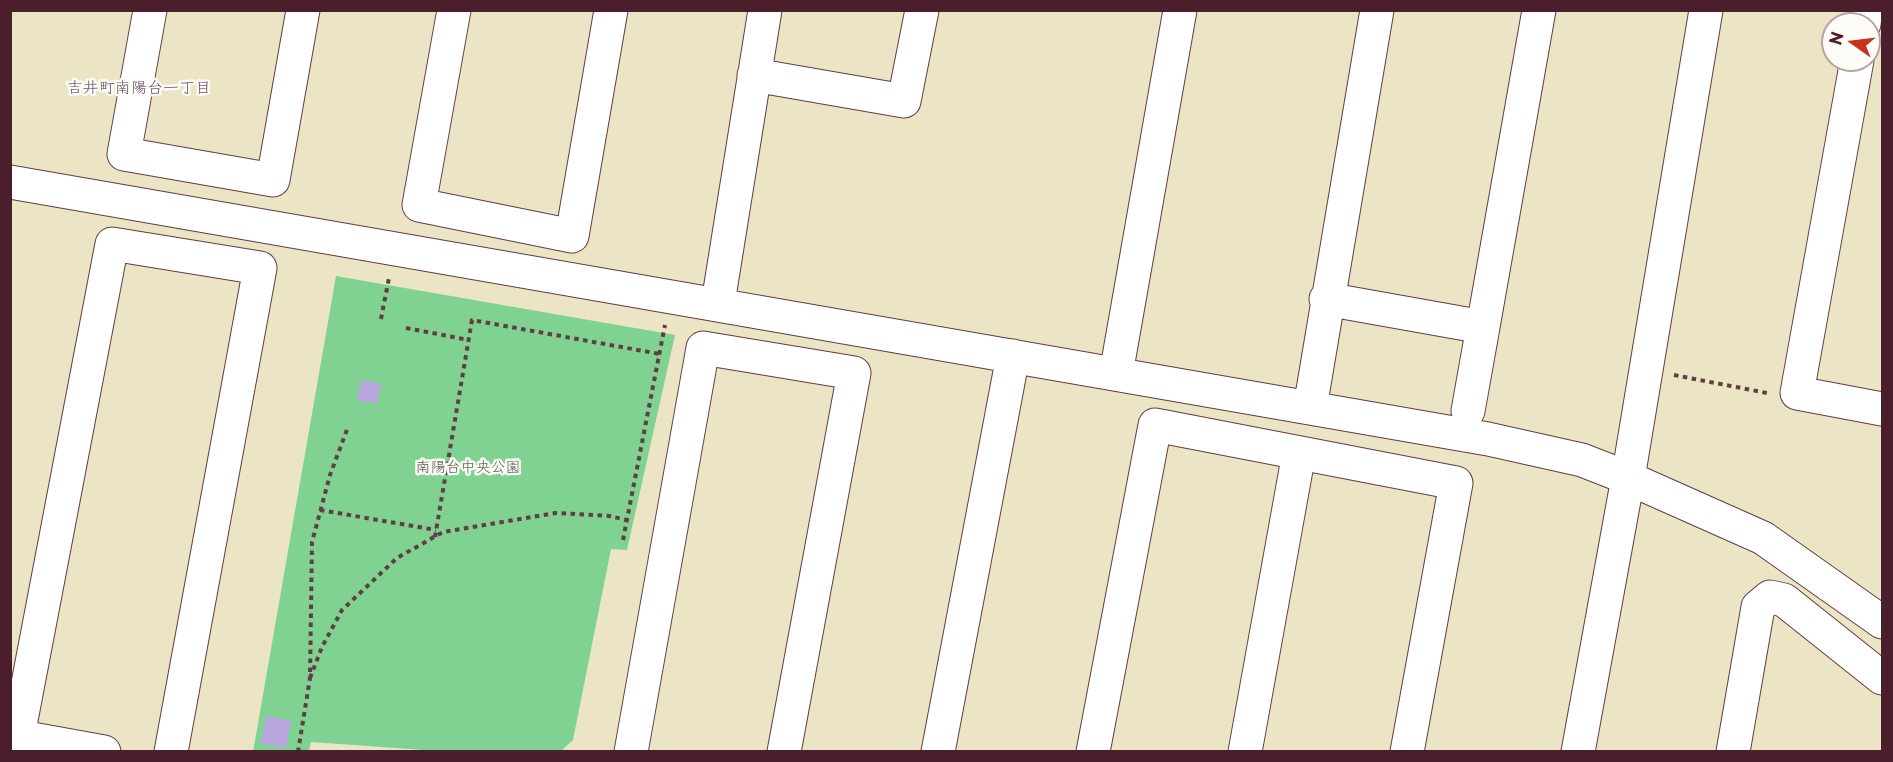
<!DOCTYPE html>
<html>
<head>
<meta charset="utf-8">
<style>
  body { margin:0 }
  #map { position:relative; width:1893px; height:762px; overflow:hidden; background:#ebe5c6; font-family:"Playpen Sans",sans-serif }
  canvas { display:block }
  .frame { position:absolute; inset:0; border:12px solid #4a1f2b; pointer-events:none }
  .north { position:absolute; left:1821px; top:12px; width:60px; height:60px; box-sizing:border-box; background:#fdfcf7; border:2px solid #b5a4a5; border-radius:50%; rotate:284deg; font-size:16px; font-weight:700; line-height:24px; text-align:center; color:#4a1f2b }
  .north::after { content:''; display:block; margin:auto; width:21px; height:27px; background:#c8321e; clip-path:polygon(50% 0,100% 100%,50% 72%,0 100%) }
</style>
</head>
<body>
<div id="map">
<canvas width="1893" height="762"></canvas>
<div class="frame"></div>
<div class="north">N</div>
</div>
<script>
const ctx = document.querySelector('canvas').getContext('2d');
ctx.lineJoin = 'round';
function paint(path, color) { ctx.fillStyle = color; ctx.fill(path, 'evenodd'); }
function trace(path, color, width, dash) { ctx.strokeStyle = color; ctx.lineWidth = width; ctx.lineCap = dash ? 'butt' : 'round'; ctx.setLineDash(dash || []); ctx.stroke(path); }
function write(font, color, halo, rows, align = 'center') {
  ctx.font = font + ' "Playpen Sans","Klee One",sans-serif'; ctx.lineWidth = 5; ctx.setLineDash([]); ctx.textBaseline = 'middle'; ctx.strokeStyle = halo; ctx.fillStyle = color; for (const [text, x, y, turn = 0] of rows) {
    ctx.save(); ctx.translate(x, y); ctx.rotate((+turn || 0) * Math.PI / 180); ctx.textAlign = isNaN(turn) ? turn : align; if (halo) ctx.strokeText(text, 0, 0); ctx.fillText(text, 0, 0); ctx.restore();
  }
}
const green = new Path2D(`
  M336 276 675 335 627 550 611 549 573 740 560 752 437 751 311 742 309 751 253 752Z`);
const building = new Path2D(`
  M361 380 381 384 377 404 357 400Z
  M266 716 291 720 286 748 261 744Z`);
const path = new Path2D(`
  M381 319 389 278
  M406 328 469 340
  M1674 375 1767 393
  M320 510 436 530
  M435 537 472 320 660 354
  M623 540 665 325
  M310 678 322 647 342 610 397 558 443 532 556 513 609 516 627 520
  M298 752 310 678 312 542 330 475 348 427`);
const minor = new Path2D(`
  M150 10 124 154 273 180 303 10
  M454 10 419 205 572 236 611 10
  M1864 24 1866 10
  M1857 60 1797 393 1882 409
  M754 75 904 101 922 10
  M10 182 1488 439 1582 460 1628 478 1763 538 1882 622
  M1326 299 1483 327 1539 10
  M718 303 765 10
  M1116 374 1180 10
  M1310 408 1377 10
  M1468 411 1483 327
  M10 735 104 752
  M18 736 112 244 260 268 171 752
  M631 752 703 348 854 373 784 752
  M938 752 1013 356
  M1093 752 1155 425 1456 483 1407 752
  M1245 752 1299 453
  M1578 752 1628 478 1706 10
  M1733 752 1758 607 1770 597 1784 600 1882 678`);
const parkNames = [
  ["南陽台中央公園",468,468]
];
const neighbourhoodNames = [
  ["吉井町南陽台一丁目",139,89]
];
paint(green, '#80d293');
paint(building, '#b8a7dd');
trace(minor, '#623d42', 35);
trace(path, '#623d42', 4, [4.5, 4.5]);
trace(minor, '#fff', 33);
write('15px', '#5a554a', '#fdfcf7', parkNames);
write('16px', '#704f69', '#fdfcf7', neighbourhoodNames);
</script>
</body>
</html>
